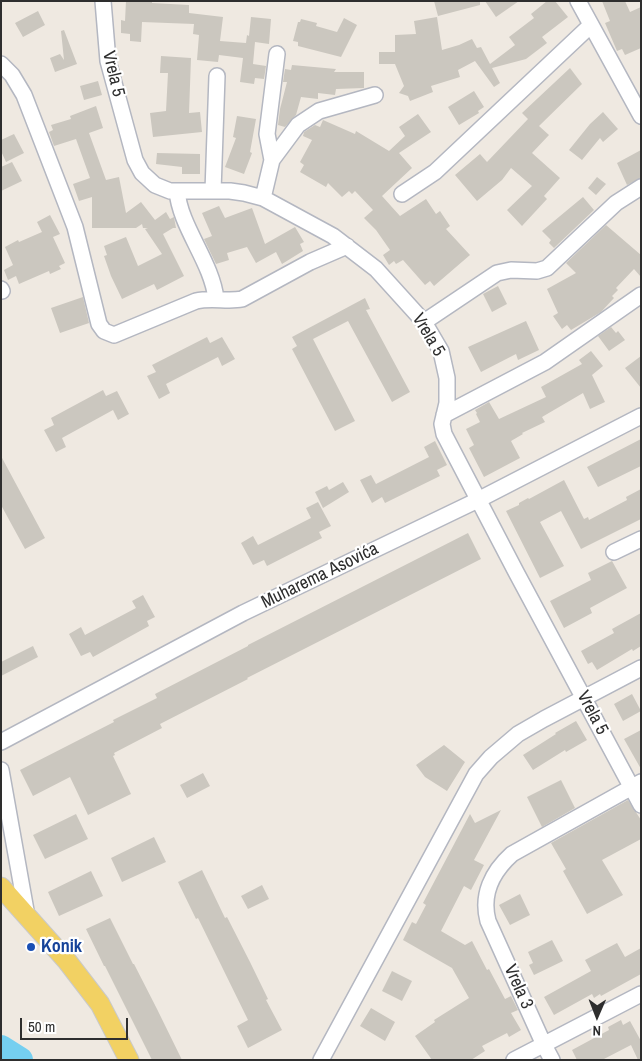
<!DOCTYPE html>
<html>
<head>
<meta charset="utf-8">
<style>
  body { margin:0 }
  #map { position:relative; width:642px; height:1061px; overflow:hidden; background:#efe9e1; font-family:"Archivo Narrow",sans-serif }
  canvas { display:block }
  .frame { position:absolute; inset:0; border:2px solid #2e2e2e; pointer-events:none }
  .north { position:absolute; left:572px; top:991px; width:50px; height:50px; -webkit-text-stroke:4px #fff; paint-order:stroke; rotate:181deg; font-size:14px; font-weight:700; line-height:20px; text-align:center; color:#2e2e2e }
  .north::after { content:''; display:block; margin:auto; width:18px; height:22px; background:#2e2e2e; clip-path:polygon(50% 0,100% 100%,50% 72%,0 100%) }
  .scale { position:absolute; left:20px; top:1018px; width:108px; height:22px; box-sizing:border-box; border:2px solid #2e2e2e; border-top:0; padding-left:6px; font-size:15px; line-height:18px; white-space:nowrap; color:#2e2e2e; -webkit-text-stroke:4px #fff; paint-order:stroke }
</style>
</head>
<body>
<div id="map">
<canvas width="642" height="1061"></canvas>
<div class="frame"></div>
<div class="north">N</div>
<div class="scale">50 m</div>
</div>
<script>
const ctx = document.querySelector('canvas').getContext('2d');
ctx.lineJoin = 'round';
function trace(path, color, width, dash) { ctx.strokeStyle = color; ctx.lineWidth = width; ctx.lineCap = dash ? 'butt' : 'round'; ctx.setLineDash(dash || []); ctx.stroke(path); }
function paint(path, color) { ctx.fillStyle = color; ctx.fill(path, 'evenodd'); }
function write(font, color, halo, rows, align = 'center') {
  ctx.font = font + ' "Archivo Narrow",sans-serif'; ctx.lineWidth = 4.5; ctx.setLineDash([]); ctx.textBaseline = 'middle'; ctx.strokeStyle = halo; ctx.fillStyle = color; for (const [text, x, y, turn = 0] of rows) {
    ctx.save(); ctx.translate(x, y); ctx.rotate((+turn || 0) * Math.PI / 180); ctx.textAlign = isNaN(turn) ? turn : align; if (halo) ctx.strokeText(text, 0, 0); ctx.fillText(text, 0, 0); ctx.restore();
  }
}
const river = new Path2D(`
  M1 1048 20 1060`);
const building = new Path2D(`
  M126 1H152V3L189 5V13L223 17 220 41 246 43 247 35 249 36 251 17 271 19 269 44 255 42 253 64 266 66 264 79 255 78 254 84 240 82 243 58 219 55 218 62 197 60 199 35 193 34 194 24 142 22 141 42 130 41V34L121 33V20L125 21Z
  M434 1H480V5L438 16Z
  M485 1H519L496 17Z
  M547 1H555L568 17 542 37 547 43 526 59 492 68 500 83 494 87 475 61 458 70 460 77 431 86 433 92 410 101 408 96 399 93 404 86 395 64H379V52H395V35L416 34 414 21 437 17 442 50 459 45 472 39 477 48 481 47 490 64 515 45 509 37 534 18 531 14Z
  M602 1H625L630 12 641 7V48L625 55 622 49 617 51 605 23 610 21Z
  M38 11 45 25 23 37 15 23Z
  M344 18 357 25 341 57 298 46V42L293 41 298 22H300L301 19 317 23 316 26 337 32Z
  M64 30 77 64 55 72 50 58 60 54 64 60 61 31Z
  M161 56 191 58 189 113 200 112 202 132 153 137 150 113 166 111 168 73H160Z
  M292 65 336 69 334 72H364V88L336 89 335 95 318 93V99L301 97 296 115 285 127 278 125 280 109 287 82H283L285 69 291 70Z
  M570 68 582 84 539 126 549 135 532 153 560 178 544 196 547 199 522 226 507 210 532 186 511 168 502 180 477 201 455 175 480 154 487 162 528 119 522 113Z
  M98 81 102 95 84 100 80 86Z
  M474 91 484 107 478 111 479 113 459 125 448 107Z
  M96 106 103 128 89 133 106 180 119 177 126 213 141 202 155 220 166 212 170 219 174 217 176 228H173L163 234 184 276 157 290 154 284 122 299 111 276 104 256 107 255 104 246 126 237 138 266 162 254 145 229 148 228H143L142 224 136 228H92V197L79 201 73 184 90 178 76 139 54 146 49 132 53 130 51 125 71 119 70 116Z
  M603 112 618 129 603 142 600 138 582 160 569 150 590 124Z
  M418 114 431 132 399 153 412 168 382 196 400 216 426 199 436 214 440 211 450 226 446 229 470 255 434 286 430 281 425 285 403 260 396 264 394 261 389 265 383 255 390 250 376 230 364 218 373 210 355 191 352 194 349 191 342 197 328 183 326 187 300 172 304 165 300 162 312 140 303 136 304 132 315 125 320 127 323 120 355 134 356 131 389 151 405 136 399 127Z
  M237 116 256 119 250 152 252 153 244 174 225 167 236 138 233 137Z
  M14 134 24 153 6 162 1 151V140Z
  M641 150V178L627 185 617 163Z
  M157 153 200 154V174H182V167L156 164Z
  M12 162 22 181 1 191V167Z
  M597 177 606 184 596 195 588 188Z
  M583 197 594 210 554 248 549 243 551 240 542 231Z
  M219 206 225 218 252 208 265 244 295 227 304 242 300 244 303 251 282 264 276 252 256 263 247 247 227 253 229 260 216 264 204 239 212 236 202 213Z
  M50 215 60 234 53 237 65 263 59 266 61 269 50 274 49 271 19 284 16 276 8 280 4 270 13 265 5 247 18 240 19 242 42 232 37 222Z
  M606 225 641 255V277L634 269 616 288 618 290 612 296 614 298 601 312 571 330 567 325 562 329 553 316 558 313 547 289 576 273 566 263Z
  M498 286 507 304 492 312 483 294Z
  M83 297 89 323 60 333 51 308Z
  M365 298 370 309 366 310 410 392 392 402 348 321 313 339 355 421 335 431 292 349 297 346 292 337Z
  M526 321 539 350 518 360 516 354 481 372 468 347Z
  M611 327 616 333 618 331 625 340 609 351 598 336Z
  M207 337 210 343 222 337 235 359 222 366 218 357 166 384 170 393 159 399 147 376 156 372 152 365Z
  M591 351 603 366 592 375 605 402 590 409 583 393 542 417 545 422 522 433 523 434 511 441 520 458 484 477 469 448 474 445 466 429 480 422 476 414 477 413 475 410 489 402 499 419 546 397 541 387 582 364 579 360Z
  M641 356V388L625 368Z
  M103 390 106 396 117 391 129 414 118 420 113 410 62 438 66 447 56 452 44 430 54 425 51 418Z
  M641 439V466L598 487 587 467Z
  M435 441 447 465 437 470 440 476 385 503 382 497 372 503 360 480 371 475 376 484 429 457 424 447Z
  M1 456 45 538 25 549 1 505Z
  M564 480 584 519 588 517 589 520 627 500 626 497 641 489V519L581 549 561 511 540 522 564 566 540 578 506 511 519 505V503L528 498 529 499Z
  M343 482 349 492 323 508 315 492 327 486 329 490Z
  M318 502 331 526 319 532 322 538 267 566 264 560 253 565 241 543 253 536 258 545 311 518 306 508Z
  M468 533 481 559 247 678 248 679 160 724 162 728 114 753 115 755 113 756 131 794 88 815 70 777 33 796 20 770 114 722 113 720 157 698 155 694 248 646V645Z
  M612 561 627 588 590 608 592 613 564 628 550 601 591 580 588 573Z
  M143 595 155 617 147 621 149 626 93 657 90 652 81 656 69 634 81 627 85 635 136 608 132 601Z
  M641 613V646L633 651 632 649 597 670 592 662 588 664 581 651 614 633 612 629Z
  M33 646 38 657 1 676V662Z
  M632 694 641 711 623 721 614 704Z
  M576 721 587 740 566 752 565 750 533 770 523 755 556 734 555 733Z
  M641 730V769L624 739Z
  M444 745 465 762 447 791 425 777 416 765Z
  M203 773 210 786 187 798 180 785Z
  M561 780 575 808 542 827 527 797Z
  M628 800 641 820V839L602 860 623 895 587 914 563 871 566 869 551 843Z
  M501 810 474 860 484 865 471 890 464 886 441 931 465 945 472 941 487 970 489 969 505 999 511 996 518 1010 511 1013 521 1030 509 1037 507 1033 482 1046 485 1051 471 1060H432L415 1036 435 1022 434 1020 469 998 452 968 403 940 412 922 416 924 426 905 423 903 470 814 475 823Z
  M76 814 88 839 45 859 33 835Z
  M154 837 166 862 122 882 111 858Z
  M202 870 225 918 227 917 250 962 268 999 266 1000 282 1030 248 1048 237 1026 248 1020 198 918 196 919 178 882Z
  M91 871 103 896 59 916 48 892Z
  M262 885 269 899 248 909 241 896Z
  M520 894 530 915 510 925 499 905Z
  M110 918 133 964H134L157 1009 182 1060H152L105 966H104L86 929Z
  M552 940 563 961 534 975 529 965 533 963 528 952Z
  M617 943 625 957 641 948V974L601 996 600 994 594 998 592 994 554 1015 544 997 591 971 585 960Z
  M392 971 412 981 402 1001 382 991Z
  M371 1008 395 1022 385 1041 360 1026Z
  M621 1020 623 1025 630 1021 641 1041V1060H638L631 1045 602 1060H577L572 1050 609 1030 608 1027Z`);
const minor = new Path2D(`
  M103 1 108 61 135 160 142 173 155 185 170 191H230L244 193 263 198 333 236 376 269 424 322 441 351 447 378V403L442 424 444 434 516 572 641 805
  M578 1 641 116
  M1 64 12 75 24 95 75 227 99 324 104 331 114 335 196 301C212 297 227 302 242 299L310 262 347 246
  M272 160 267 134 277 54
  M177 191C180 227 212 262 216 299
  M213 191 217 76
  M402 194 435 172 591 25
  M263 198 272 160 298 125 319 111 375 95
  M1 289 2 291
  M424 322 497 273 511 270 537 271 547 268 616 203 641 187
  M444 415 545 362 641 295
  M614 552 641 539
  M1 742 243 613 478 500 641 416
  M1 770 27 916
  M321 1060 476 774 491 757 518 734 544 719 641 668
  M514 1060 641 994
  M552 1060 544 1045 488 921C481 895 492 872 512 854L641 782`);
const major = new Path2D(`
  M1 887 67 961 100 1004 129 1060`);
const markers = [
  [31,947,5,"#1a4fb4"]
];
const streetNames = [
  ["Vrela 5",113,74,77],
  ["Vrela 5",428,335,59],
  ["Muharema Asovića",320,576,-26],
  ["Vrela 5",592,713,62],
  ["Vrela 3",518,987,66]
];
const transitNames = [
  ["Konik",41,947]
];
trace(river, '#75cff0', 26);
paint(building, '#cbc7bf');
trace(minor, '#b4b7c1', 18);
trace(major, '#c9c9c9', 21);
trace(minor, '#fff', 15);
trace(major, '#f2d163', 19);
for (const [x, y, r, color] of markers) { const dot = new Path2D(); dot.arc(x, y, r, 0, 2 * Math.PI); ctx.fillStyle = color; ctx.fill(dot); trace(dot, '#fff', 2); }
write('18px', '#2e2e2e', '#fff', streetNames);
write('bold 18px', '#164399', '#fff', transitNames, 'left');
</script>
</body>
</html>
